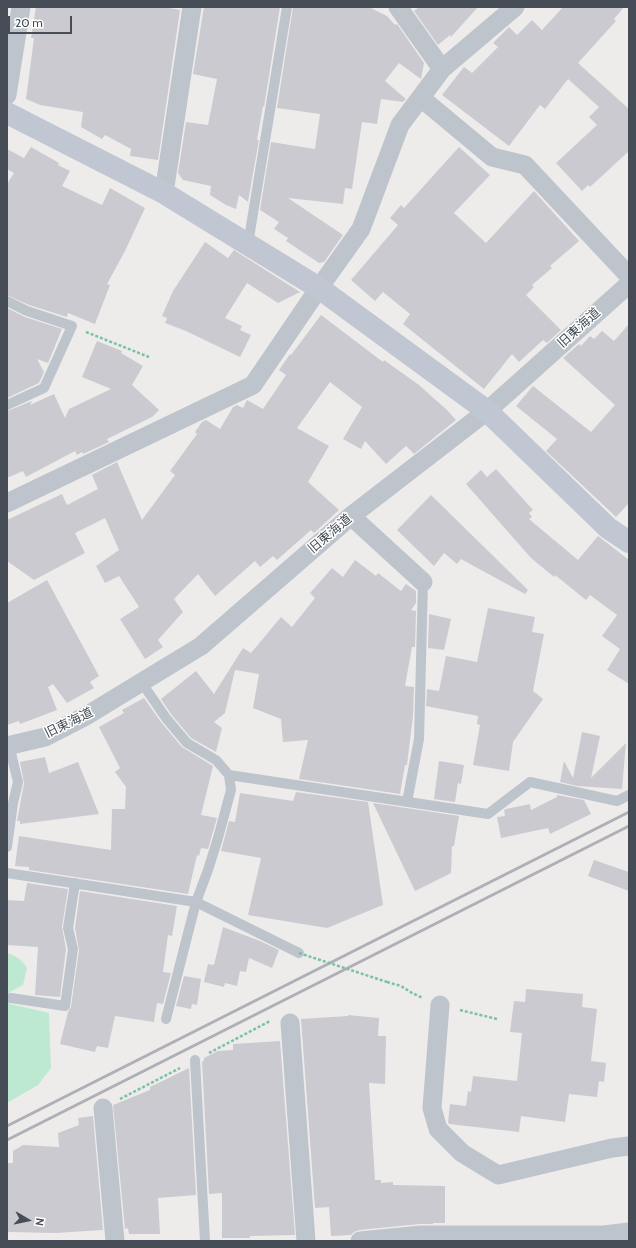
<!DOCTYPE html>
<html>
<head>
<meta charset="utf-8">
<style>
  body { margin:0 }
  #map { position:relative; width:636px; height:1248px; overflow:hidden; background:#eeeceb; font-family:Cabin,sans-serif }
  canvas { display:block }
  .frame { position:absolute; inset:0; border:8px solid #464d56; pointer-events:none }
  .north { position:absolute; left:8px; top:1200px; width:40px; height:40px; -webkit-text-stroke:3px #fff; paint-order:stroke; rotate:99deg; font-size:11px; font-weight:700; line-height:16px; text-align:center; color:#464d56 }
  .north::after { content:''; display:block; margin:auto; width:14px; height:18px; background:#464d56; clip-path:polygon(50% 0,100% 100%,50% 72%,0 100%) }
  .scale { position:absolute; left:8px; top:16px; width:64px; height:18px; box-sizing:border-box; border:2px solid #464d56; border-top:0; padding-left:5px; font-size:12px; line-height:14px; white-space:nowrap; color:#464d56; -webkit-text-stroke:3px #fff; paint-order:stroke }
</style>
</head>
<body>
<div id="map">
<canvas width="636" height="1248"></canvas>
<div class="frame"></div>
<div class="north">N</div>
<div class="scale">20 m</div>
</div>
<script>
const ctx = document.querySelector('canvas').getContext('2d');
ctx.lineJoin = 'round';
function paint(path, color) { ctx.fillStyle = color; ctx.fill(path, 'evenodd'); }
function trace(path, color, width, dash) { ctx.strokeStyle = color; ctx.lineWidth = width; ctx.lineCap = dash ? 'butt' : 'round'; ctx.setLineDash(dash || []); ctx.stroke(path); }
function write(font, color, halo, rows, align = 'center') {
  ctx.font = font + ' Cabin,"Noto Sans JP",sans-serif'; ctx.lineWidth = 3; ctx.setLineDash([]); ctx.textBaseline = 'middle'; ctx.strokeStyle = halo; ctx.fillStyle = color; for (const [text, x, y, turn = 0] of rows) {
    ctx.save(); ctx.translate(x, y); ctx.rotate((+turn || 0) * Math.PI / 180); ctx.textAlign = isNaN(turn) ? turn : align; if (halo) ctx.strokeText(text, 0, 0); ctx.fillText(text, 0, 0); ctx.restore();
  }
}
const green = new Path2D(`
  M7 953C17 956 22 960 27 968L23 985 10 992V1004L49 1013 51 1068 38 1085 7 1103Z`);
const building = new Path2D(`
  M36 7H163L180 10 158 160 130 156 131 149 105 135 102 139 81 127 83 112 40 105 26 99 34 38H31Z
  M204 7H280L264 107 263 106 257 140H259L248 202 239 195 236 209 226 205 210 195 211 186 183 180 178 173 186 122 208 125 217 79 193 74Z
  M293 7H369L387 16 395 25 397 24 424 63 421 79 399 63 385 81 406 99 403 102 381 99 377 124 362 122 352 189 345 188 343 204 288 198 343 235 324 262 319 263 286 241 288 238 274 229 279 222 260 210 271 142 315 149 320 114 277 108Z
  M419 7H478L451 37 450 35 438 45 414 11Z
  M563 7H624L614 19 616 21 578 63 629 109V151L590 187 588 185 582 191 556 163 597 125 589 117 599 107 568 79 545 109 540 105 509 146 442 95 464 67 472 73 498 47 493 43 509 27 517 35 532 20 542 30Z
  M31 147 59 163 58 165 70 171 62 186 102 205 110 188 145 208 125 251 107 284 110 285 95 324 68 313 67 317 29 305 7 295V184L14 173 7 169V149L24 158Z
  M459 147 490 175 454 213 486 243 534 191 579 241 550 266 552 268 532 285 534 287 526 295 561 330 547 343 543 340 519 362 512 354 484 389 403 324 410 314 383 292 375 301 351 280 398 225 390 218 401 205 404 208Z
  M205 242 228 258 234 250 300 292 278 303 247 283 225 318 242 326 240 330 251 335 240 357 186 331 165 323 167 318 162 316 173 291Z
  M7 308 25 317 62 329 48 363 37 359 44 372 39 383 7 398Z
  M321 315 383 362 384 360 419 385 447 410 456 420 414 454 406 446 386 464 365 441 361 449 343 439 362 407 330 382 297 428 329 446 308 482 339 510 314 533 311 530 277 560 273 556 260 567 255 561 215 596 198 574 174 599 183 612 158 640 163 647 145 659 120 619 139 607 119 576 105 583 96 566 119 550 105 518 75 533 85 553 34 580 7 561V520L62 494 67 505 98 489 92 475 117 462 142 520 175 475 170 471 197 434 195 432 202 422 206 420 220 429 233 407 237 405 243 408 247 400 263 409 286 375 279 370 290 354 291 355Z
  M629 324V503L616 517 546 451 557 439 516 406 533 386 591 432 615 405 563 358 579 344 581 346 590 336 594 339 602 331 614 341Z
  M97 341 122 351 121 353 143 366 132 385 159 410 152 417 107 439 109 442 83 454 82 452 77 455 75 451 26 477 23 471 7 478V411L32 401 30 405 54 394 65 418 69 409 111 389 82 377Z
  M496 469 533 510 529 513 532 517 529 519 578 560 598 536 629 560V684L607 670 620 649 602 636 617 615 590 595 586 600 555 575 554 577 531 558 466 484 481 470 487 477Z
  M431 495 528 590 525 594 461 559 457 564 444 553 434 566 397 530Z
  M355 560 376 576 378 573 401 591 406 584 416 591V603L411 610 416 611 415 647H412L405 686 414 687 413 716 407 765H405L400 794 299 779 308 740 283 742 281 719 253 708 259 674 235 670 225 713 214 722 222 728 216 752 191 738 171 714 161 699 196 671 214 694 243 648 251 653 281 617 292 627 315 598 310 593 332 568 343 577Z
  M47 580 99 676 90 682 94 688 67 703 53 684 48 687 57 710 20 724 19 721 7 725V603Z
  M488 608 535 617 532 632 544 634 533 691 543 699 513 742 509 771 473 765 480 725 477 724 478 716 426 706 427 689 439 691 446 656 477 662Z
  M429 614 451 619 444 650 428 648Z
  M144 698 161 722 182 747 213 766 201 815 217 818 208 849 201 848 199 856 197 855 188 894 29 870V867L15 866 19 836 111 850 112 809H125L126 787 115 772 120 768 99 727 124 713 122 710Z
  M582 732 600 736 591 778 626 743 622 789 577 786 560 782 564 761 573 778Z
  M45 757 49 773 78 762 99 814 20 824V821H17L24 783 20 762Z
  M439 761 464 765 461 784 458 783 455 802 434 799Z
  M296 792 368 802 383 905 327 928 248 915 261 858 221 851 229 821 235 822 240 793 293 801Z
  M557 795 584 800 591 814 550 834 548 828 501 838 497 817 505 816 504 810 506 809 530 804 531 810 557 797Z
  M373 803 459 816 454 846H452L451 873 415 891Z
  M594 860 629 872V891L588 876Z
  M27 883 68 889 62 927 66 949 60 997 35 995 38 947 7 945V900L24 901Z
  M80 891 177 906 172 936 168 935 163 972 171 973 163 1004 157 1003 154 1022 115 1016 108 1048 97 1046 95 1052 60 1044 68 1012 71 1007 79 950 75 928Z
  M223 927 260 941 279 950 272 968 249 958 246 972 240 971 237 986 225 983 224 987 204 982 208 964 214 965Z
  M184 976 201 979 197 1005 192 1004 191 1009 176 1006Z
  M526 989 583 994 582 1007 597 1009 591 1061 606 1063 604 1082 599 1081 597 1097 569 1094 565 1122 521 1116 519 1132 449 1124 448 1122 450 1104 466 1106 468 1091 471 1092 473 1076 517 1081 522 1033 510 1032 514 1001 525 1002Z
  M348 1015 379 1018 378 1036H386L385 1084 369 1083 375 1180H381V1183L393 1182V1185L445 1186V1223H433V1224H420L359 1230 354 1232 351 1235 331 1236 329 1207 315 1208 301 1019 348 1016Z
  M280 1041 295 1235 250 1236V1238H222V1193L209 1194 202 1062 204 1060V1058L218 1051 233 1050V1044Z
  M189 1068 196 1195 158 1198 160 1234H129L128 1228 125 1229 113 1105 150 1090V1087Z
  M93 1116 103 1230 56 1233 7 1232V1163H13V1151L23 1145 59 1147 58 1133 79 1125 78 1118Z`);
const path = new Path2D(`
  M86 332 149 357
  M387 982 401 986 412 993 423 998
  M460 1010 497 1019
  M209 1053 270 1021
  M120 1099 180 1068`);
const lane = new Path2D(`
  M248 244 287 7
  M7 301 27 311 72 326 44 388 7 405
  M142 683 166 718 187 743 216 760 229 775 231 790 218 838 208 870 196 902 299 953
  M229 775 488 814 530 782 617 801 629 795
  M407 802 419 739 423 582
  M7 847 13 803 18 782 9 745
  M7 873 196 902 166 1019
  M11 998 65 1006 73 949 68 928 75 883
  M195 1060 205 1241`);
const street = new Path2D(`
  M398 7 442 69
  M7 95 21 7
  M421 98 492 157 525 165 629 276
  M164 193 192 7
  M7 503 253 385 319 288 361 229 400 125 442 69 515 7
  M351 516 423 582
  M7 746 45 737 86 716 201 646 351 516 487 411 629 284
  M440 1005 432 1108 438 1129 462 1153 498 1175 612 1148 629 1146
  M290 1023 306 1241
  M103 1108 115 1241
  M360 1241 421 1235H604L629 1232`);
const secondary = new Path2D(`
  M7 113 164 193 319 288 487 411 608 528 629 542`);
const rail = new Path2D(`
  M7 1126 629 812
  M7 1140 629 826`);
const pathBridge = new Path2D(`
  M299 953 387 982`);
const streetNames = [
  ["旧東海道",579,328,-42],
  ["旧東海道",330,534,-40],
  ["旧東海道",69,723,-26]
];
paint(green, '#bde8d2');
paint(building, '#cacad0');
trace(path, '#79c2a6', 2.5, [3, 2]);
trace(lane, '#bec4cc', 10);
trace(street, '#bec4cc', 19);
trace(secondary, '#c0c7d3', 22);
trace(rail, '#aeb0b5', 3);
trace(pathBridge, '#79c2a6', 2.5, [3, 2]);
write('13px', '#464d56', '#fff', streetNames);
</script>
</body>
</html>
